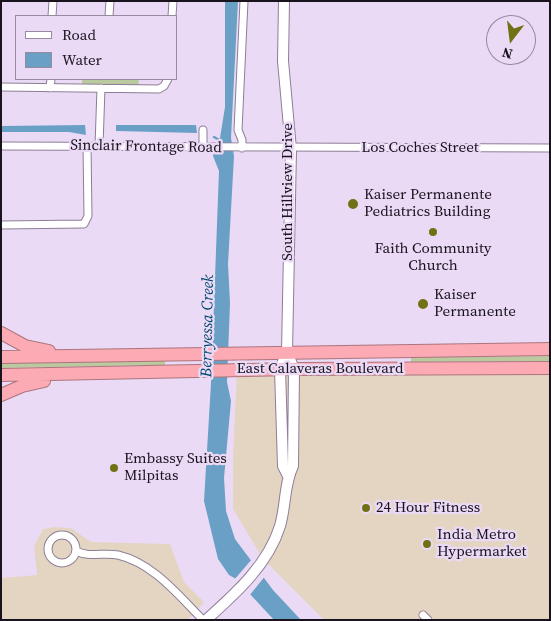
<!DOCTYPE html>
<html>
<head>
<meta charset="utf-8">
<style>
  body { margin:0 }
  #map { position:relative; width:551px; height:621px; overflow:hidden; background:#ebdaf6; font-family:"Source Serif 4",serif }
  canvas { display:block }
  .frame { position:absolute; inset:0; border:2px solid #18131c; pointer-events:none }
  .legend { position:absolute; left:15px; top:15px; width:162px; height:65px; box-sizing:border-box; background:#ebdaf6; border:1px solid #978a9f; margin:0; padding:6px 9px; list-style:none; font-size:15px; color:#18131c }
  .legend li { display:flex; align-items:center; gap:10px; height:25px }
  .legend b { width:25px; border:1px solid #978a9f }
  .north { position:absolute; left:486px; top:15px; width:50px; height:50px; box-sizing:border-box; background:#ebdaf6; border:1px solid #978a9f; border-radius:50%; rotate:195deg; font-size:14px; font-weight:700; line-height:20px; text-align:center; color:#18131c }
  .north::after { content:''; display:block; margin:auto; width:18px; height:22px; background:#707115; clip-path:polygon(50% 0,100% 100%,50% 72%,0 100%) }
</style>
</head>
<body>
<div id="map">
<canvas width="551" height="621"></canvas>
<div class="frame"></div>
<ul class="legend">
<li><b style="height:6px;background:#fff"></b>Road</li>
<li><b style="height:14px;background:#6aa0c5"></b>Water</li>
</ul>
<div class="north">N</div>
</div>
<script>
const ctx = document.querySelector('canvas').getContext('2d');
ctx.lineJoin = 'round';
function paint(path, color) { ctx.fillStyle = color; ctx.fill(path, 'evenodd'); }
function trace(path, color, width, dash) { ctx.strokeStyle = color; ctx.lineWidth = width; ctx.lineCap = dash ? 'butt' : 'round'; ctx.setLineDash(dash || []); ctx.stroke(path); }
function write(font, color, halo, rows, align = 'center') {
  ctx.font = font + ' "Source Serif 4",serif'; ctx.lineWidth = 4.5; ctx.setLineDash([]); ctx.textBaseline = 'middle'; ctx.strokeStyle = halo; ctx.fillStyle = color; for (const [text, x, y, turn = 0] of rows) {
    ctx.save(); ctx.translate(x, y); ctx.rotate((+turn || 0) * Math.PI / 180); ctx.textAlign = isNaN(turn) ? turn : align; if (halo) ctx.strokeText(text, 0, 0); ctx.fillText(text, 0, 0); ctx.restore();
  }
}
const commercial = new Path2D(`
  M550 368V620H324L263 559 233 509V458L237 370Z
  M55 527 71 528 91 542 170 544 184 582 204 602 188 620H1V578L37 575 34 546 43 529Z`);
const green = new Path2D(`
  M82 79H139L138 88H82Z
  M550 356V361L411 362V357Z
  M165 360V365H156L1 368V363Z`);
const water = new Path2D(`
  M225 1H238L231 138 234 156 228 264 230 303 227 382 231 401 224 478 226 511 235 539 273 590 301 620H274L236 579 229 575 218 559 204 501 211 383 219 171 213 156 220 138 225 107Z
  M85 125 86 135 69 132H1V126Z
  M116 125H196L197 133 116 131Z`);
const pier = new Path2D(`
  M252 559 266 575 249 596 234 580Z`);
const stream = new Path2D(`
  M214 137 221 141`);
const street = new Path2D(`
  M52 16 53 1
  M109 16 110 1
  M172 16 173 1
  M1 87 159 89 164 86 168 79
  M50 88 51 79
  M203 130V148
  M1 146 550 148
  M99 146 101 88
  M242 148V140L238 130 244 1
  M1 225 84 224 88 216 87 146
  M48 549a14 14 0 1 1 28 0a14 14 0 1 1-28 0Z
  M76 551C90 558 103 552 118 555 153 563 179 596 203 620
  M423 615 428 620`);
const secondary = new Path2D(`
  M284 1 283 61 291 149 287 352 280 369 283 466 288 476
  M206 620C235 594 268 565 280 526 286 506 284 484 293 466L294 369 287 352`);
const highway = new Path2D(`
  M1 333 25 346 49 351
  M1 357 550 349
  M1 375 294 369 550 368
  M1 395 22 386 44 381`);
const markers = [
  [353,204,6,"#707115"],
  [433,232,5,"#707115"],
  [423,304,6,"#707115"],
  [114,468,5,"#707115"],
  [366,508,5,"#707115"],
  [427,544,5,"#707115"]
];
const streetNames = [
  ["Sinclair Frontage Road",146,147,1],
  ["Los Coches Street",420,148],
  ["South Hillview Drive",288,192,-90],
  ["East Calaveras Boulevard",320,369]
];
const poiNames = [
  ["Kaiser Permanente",364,195],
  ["Pediatrics Building",364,212],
  ["Faith Community",433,249,"center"],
  ["Church",433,266,"center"],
  ["Kaiser",434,295],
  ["Permanente",434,312],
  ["Embassy Suites",124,459],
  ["Milpitas",124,476],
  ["24 Hour Fitness",376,508],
  ["India Metro",437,535],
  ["Hypermarket",437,552]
];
const waterNames = [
  ["Berryessa Creek",208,326,-89]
];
paint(commercial, '#e4d5c3');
paint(green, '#bac99e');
paint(water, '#6aa0c5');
paint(pier, '#ebdaf6');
trace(stream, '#6aa0c5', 2.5);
trace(street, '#8d7e97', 9);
trace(secondary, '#8d7e97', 12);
trace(highway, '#ac757e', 14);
trace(street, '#fff', 7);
trace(secondary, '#fff', 10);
trace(highway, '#fcaab3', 12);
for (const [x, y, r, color] of markers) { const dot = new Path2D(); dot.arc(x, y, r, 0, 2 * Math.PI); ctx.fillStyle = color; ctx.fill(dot); trace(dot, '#ebdaf6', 2); }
write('15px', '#18131c', '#ebdaf6', streetNames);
write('15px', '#18131c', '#ebdaf6', poiNames, 'left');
write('italic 16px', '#00486c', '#ebdaf6', waterNames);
</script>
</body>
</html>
